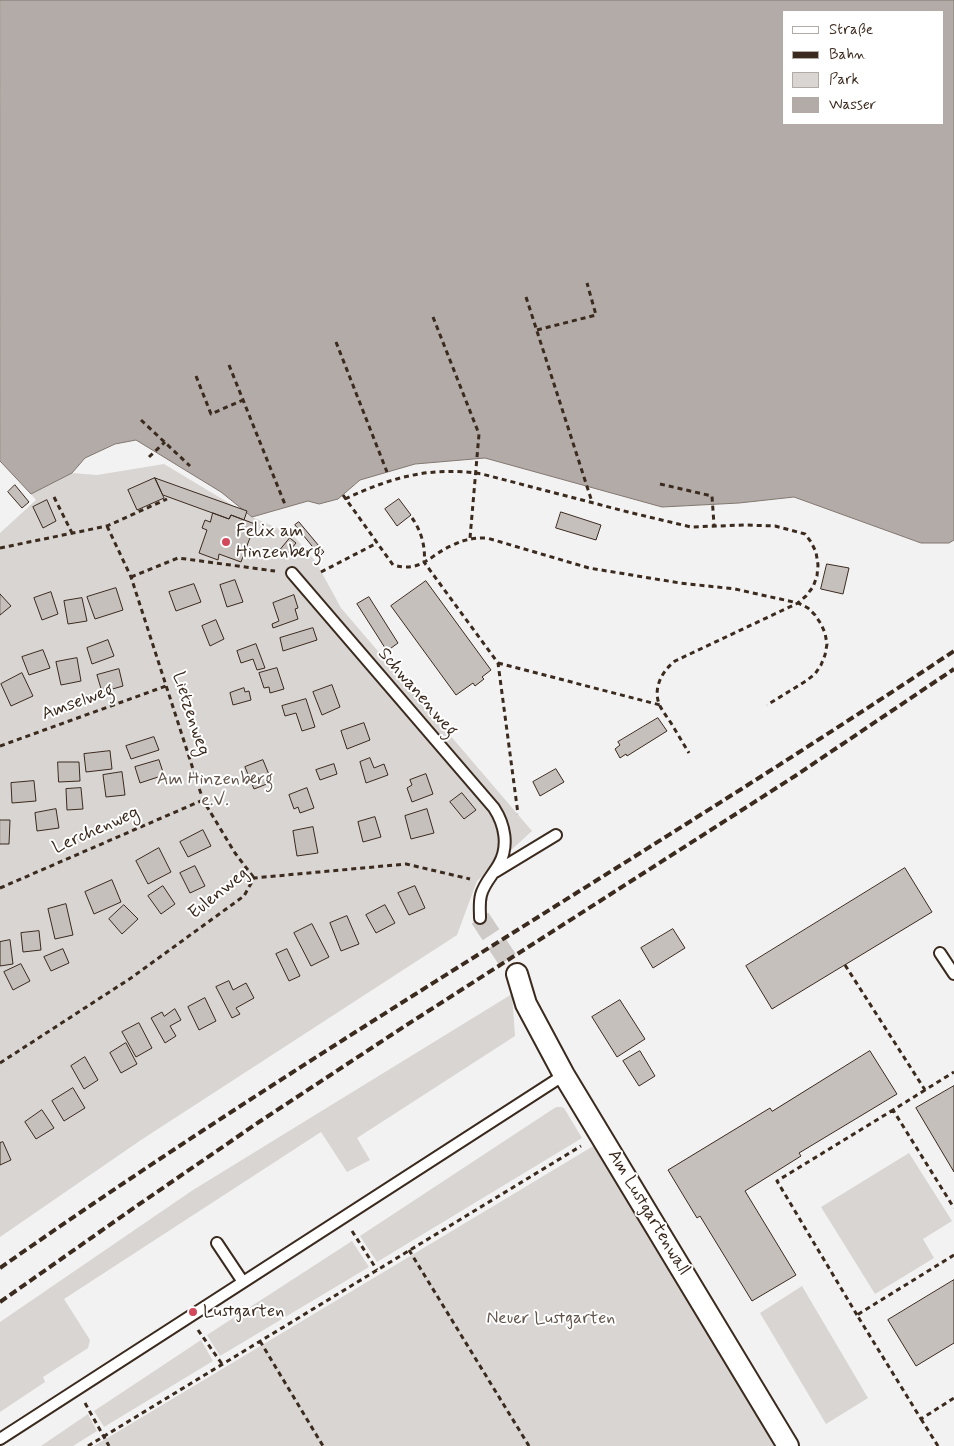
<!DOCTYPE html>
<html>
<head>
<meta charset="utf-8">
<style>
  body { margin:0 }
  #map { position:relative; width:954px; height:1446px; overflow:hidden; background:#f3f2f2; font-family:Mynerve,sans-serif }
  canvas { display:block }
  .legend { position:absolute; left:782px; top:10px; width:162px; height:115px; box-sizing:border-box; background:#fff; border:1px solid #b1aaa5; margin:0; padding:6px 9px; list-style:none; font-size:15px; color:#3b2a1e }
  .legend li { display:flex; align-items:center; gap:10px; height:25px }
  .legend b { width:25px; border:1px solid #b1aaa5 }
</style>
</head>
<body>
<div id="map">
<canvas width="954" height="1446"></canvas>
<ul class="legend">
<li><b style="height:6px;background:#fff"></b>Straße</li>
<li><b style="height:6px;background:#3b2a1e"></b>Bahn</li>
<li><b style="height:14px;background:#d8d5d2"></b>Park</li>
<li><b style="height:14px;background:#b2aba7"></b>Wasser</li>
</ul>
</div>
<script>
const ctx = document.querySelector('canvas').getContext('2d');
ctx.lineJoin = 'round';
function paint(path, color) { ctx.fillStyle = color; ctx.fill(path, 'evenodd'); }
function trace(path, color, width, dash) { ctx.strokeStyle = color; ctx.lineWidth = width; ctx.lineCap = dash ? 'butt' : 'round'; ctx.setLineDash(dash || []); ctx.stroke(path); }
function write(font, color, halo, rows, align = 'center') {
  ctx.font = font + ' Mynerve,sans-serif'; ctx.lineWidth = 4; ctx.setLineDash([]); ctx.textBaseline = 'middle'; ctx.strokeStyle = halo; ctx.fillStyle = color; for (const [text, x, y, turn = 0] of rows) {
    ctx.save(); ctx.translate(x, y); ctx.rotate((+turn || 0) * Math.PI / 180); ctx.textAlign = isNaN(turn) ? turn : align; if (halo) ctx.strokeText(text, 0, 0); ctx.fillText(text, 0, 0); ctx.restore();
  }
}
const green = new Path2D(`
  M164 464 252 517 293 535 316 562 341 608 532 831 477 881 457 935 141 1140 0 1237V533L36 500 31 494 72 473 97 475Z
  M512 994 515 1036 357 1138 370 1160 347 1172 321 1132 64 1299 90 1340 88 1348 43 1377 45 1382 0 1412V1322L193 1190Z
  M556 1107H561L564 1108 582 1138 377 1262 360 1236Z
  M595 1145 775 1446H94Z
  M909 1153 952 1221 923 1239 934 1258 875 1294 821 1207Z
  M352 1241 369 1267 220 1356 207 1335Z
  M802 1286 868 1398 826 1424 760 1313Z
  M201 1340 213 1361 104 1427 94 1411Z
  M88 1414 97 1431 73 1446H41Z`);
const water = new Path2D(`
  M0 0H954V540L949 543H921L794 497 739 503 662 507 485 458 415 464 360 480 338 499 319 504 308 501 252 517 221 492 136 440 115 444 85 458 72 473 31 494 0 461ZM783 11H943V124H783Z`);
const building = new Path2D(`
  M155 478 164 498 137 510 128 490Z
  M155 478 247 511 244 520 231 515 229 519 163 495Z
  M15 485 29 502 22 508 8 492Z
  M399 499 411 515 397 526 385 509Z
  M47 500 56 521 43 528 33 507Z
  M561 512 601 525 596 540 556 528Z
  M213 513 229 519 231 515 255 524 241 562 219 554 218 560 199 553 207 530 202 528 205 520 210 522Z
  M299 522 324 552 320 556 295 525Z
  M290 538 296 543 287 554 281 549Z
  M827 564 849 568 843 594 821 589Z
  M235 580 243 602 227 607 220 585Z
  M426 581 491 670 482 677 484 679 475 686 473 683 456 695 391 606Z
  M194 584 201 602 176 611 169 592Z
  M116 588 123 610 95 619 87 597Z
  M51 592 58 614 42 620 34 598Z
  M0 594 11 606 0 615Z
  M294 595 298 608 295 609 298 619 273 628 272 624 279 621 273 603Z
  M369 597 398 643 387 651 357 604Z
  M82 598 87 621 68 624 64 601Z
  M216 620 224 639 210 646 202 626Z
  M313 628 317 640 283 651 280 638Z
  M108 640 114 656 92 664 87 648Z
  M256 644 265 668 257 670 253 659 241 663 237 651Z
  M43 650 50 668 29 675 22 657Z
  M77 658 81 681 61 685 56 662Z
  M277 668 284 689 270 693 269 687 264 688 259 673Z
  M119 669 123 686 102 692 97 675Z
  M22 673 33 696 11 706 1 684Z
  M332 685 340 707 322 715 313 692Z
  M244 688 245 692 249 691 251 700 233 705 230 693Z
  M306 699 315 727 302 731 296 713 285 716 282 706Z
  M658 718 667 731 627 756 626 754 620 758 615 749 620 745 618 742Z
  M364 723 370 740 347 749 341 731Z
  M154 737 159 750 131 759 126 746Z
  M110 751 112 769 86 772 84 754Z
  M370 758 374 768 384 764 388 775 366 783 360 762Z
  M159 760 164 775 140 783 135 767Z
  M263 760 272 782 254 789 245 767Z
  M58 762H79L80 781 59 782Z
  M334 764 337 774 320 780 316 770Z
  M556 769 564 782 540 796 533 782Z
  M122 772 125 795 106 797 103 775Z
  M426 774 433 794 412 802 407 788 412 785 410 780Z
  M34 781 36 801 12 803 11 783Z
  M81 788 83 809 67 810 66 789Z
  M307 788 314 808 300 813 298 807 294 809 289 795Z
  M462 793 476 810 464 819 450 802Z
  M56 809 59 828 37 831 35 813Z
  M427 809 434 833 411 839 405 816Z
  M375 817 381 837 363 842 358 822Z
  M0 820H10L9 844H0Z
  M313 827 318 853 297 856 293 831Z
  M203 830 211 846 188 857 180 842Z
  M159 848 171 872 148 884 136 861Z
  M195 866 205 886 190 893 180 873Z
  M905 868 932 912 772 1009 746 966Z
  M112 880 121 902 94 914 85 892Z
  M163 886 175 904 161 914 148 896Z
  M415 886 425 908 409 915 398 893Z
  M66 904 73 935 55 939 48 909Z
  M124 905 138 919 122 934 109 919Z
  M385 905 395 923 376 933 366 915Z
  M347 916 359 944 341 951 330 923Z
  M312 924 329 957 311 966 294 933Z
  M673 929 685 948 653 968 641 948Z
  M39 931 41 950 23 952 21 933Z
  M10 940 13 964 0 966V942Z
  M63 949 69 963 51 971 44 957Z
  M287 949 300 976 289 981 276 954Z
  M21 964 30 981 13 990 4 972Z
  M229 981 233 990 246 983 254 998 236 1008 240 1014 232 1018 216 987Z
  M205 998 216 1021 199 1030 188 1007Z
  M620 1000 645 1039 617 1057 592 1017Z
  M175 1009 181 1020 170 1026 176 1036 165 1043 151 1018 162 1012 164 1016Z
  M139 1023 152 1048 136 1057 122 1032Z
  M126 1043 137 1064 121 1073 110 1053Z
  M640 1051 655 1076 639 1086 623 1061Z
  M870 1051 897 1094 799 1153 801 1156 745 1191 796 1275 752 1301 700 1216 697 1218 668 1170 770 1108 772 1111Z
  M85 1057 98 1080 84 1089 71 1066Z
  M954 1086V1172L916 1108Z
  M73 1088 85 1108 64 1121 52 1101Z
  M42 1110 54 1128 36 1139 25 1122Z
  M3 1142 11 1160 0 1165V1143Z
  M954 1280V1343L916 1366 888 1320Z`);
const minorTunnel = new Path2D(`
  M480 918 517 974`);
const path = new Path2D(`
  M526 297 592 502
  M433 317 479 434 470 538
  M537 330 596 315 587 283
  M336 342 387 472
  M229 365 286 507
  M196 376 211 414 243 400
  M141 420 190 466
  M149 457 165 442
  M660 484 712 496 714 525
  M343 495 393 565C422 573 429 555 453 545 465 539 473 538 487 538L589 568 680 583 735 589 798 603 808 608 815 615 821 624 825 633 827 644 825 655 821 665 815 674 806 681 767 705
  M54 497 72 533
  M345 499C392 477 431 466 482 474L628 512 691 527 744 525 775 526 805 534 811 542 816 552 818 565 817 576 813 587 806 596 798 603 675 661C662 671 652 689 660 706 663 712 667 717 671 723 677 733 683 743 689 753
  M412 518C421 530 426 548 424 562L498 663 518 814
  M107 526 131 577 203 800 235 853 254 878
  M0 548 107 526 167 499
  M321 572 377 543
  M131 577 178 558 275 571
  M498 663 660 705
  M0 746 166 686
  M0 888 203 800
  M845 965 925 1090 954 1072
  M0 1063 131 978 244 896 254 878 406 864 470 879
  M925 1090 893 1110 954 1208
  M352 1231 377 1270
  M409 1250 529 1446
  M954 1255 857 1315 921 1419 954 1398
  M857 1315 777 1181 893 1110
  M198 1330 222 1364
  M260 1341 323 1446
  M85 1403 109 1446
  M921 1419 938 1446
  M88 1446 581 1146`);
const service = new Path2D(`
  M292 573 494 808C505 825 509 846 499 864 493 875 484 883 481 895 479 903 480 910 480 918
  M495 872 556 835
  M940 953 954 974
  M217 1243 243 1282
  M0 1439 564 1075`);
const minor = new Path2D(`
  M517 974 526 1004 564 1075 788 1446`);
const rail = new Path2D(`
  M0 1268C310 1050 639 861 954 651
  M0 1302 138 1205 259 1122 405 1026 795 776 954 669`);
const markers = [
  [226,542,5,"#d1495b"],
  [193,1312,5,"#d1495b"]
];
const poiNames = [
  ["Felix am",236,532],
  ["Hinzenberg",236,553],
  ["Lustgarten",203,1312]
];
const streetNames = [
  ["Schwanenweg",417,693,49],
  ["Amselweg",78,703,-20],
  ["Lietzenweg",190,714,72],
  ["Lerchenweg",96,831,-24],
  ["Eulenweg",219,894,-39],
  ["Am Lustgartenwall",648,1213,59]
];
const parkNames = [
  ["Am Hinzenberg",215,780],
  ["e.V.",215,801],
  ["Neuer Lustgarten",551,1319]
];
paint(green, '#d8d5d2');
paint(water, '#b2aba7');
trace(water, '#827770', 1);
paint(building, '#c6c0bd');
trace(building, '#3b2a1e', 1);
trace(minorTunnel, '#cecac8', 20, [20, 10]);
trace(service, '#3b2a1e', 14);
trace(minor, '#3b2a1e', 24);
trace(path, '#3b2a1e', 3, [5, 4]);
trace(service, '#fff', 10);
trace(minor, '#fff', 20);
trace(rail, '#3b2a1e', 4, [8, 4]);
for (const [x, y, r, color] of markers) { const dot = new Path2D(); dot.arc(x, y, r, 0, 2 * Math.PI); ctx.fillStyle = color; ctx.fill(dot); trace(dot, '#fff', 2); }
write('18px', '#3b2a1e', '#fff', poiNames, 'left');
write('18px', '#3b2a1e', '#fff', streetNames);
write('18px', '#62554b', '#fff', parkNames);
</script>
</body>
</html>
